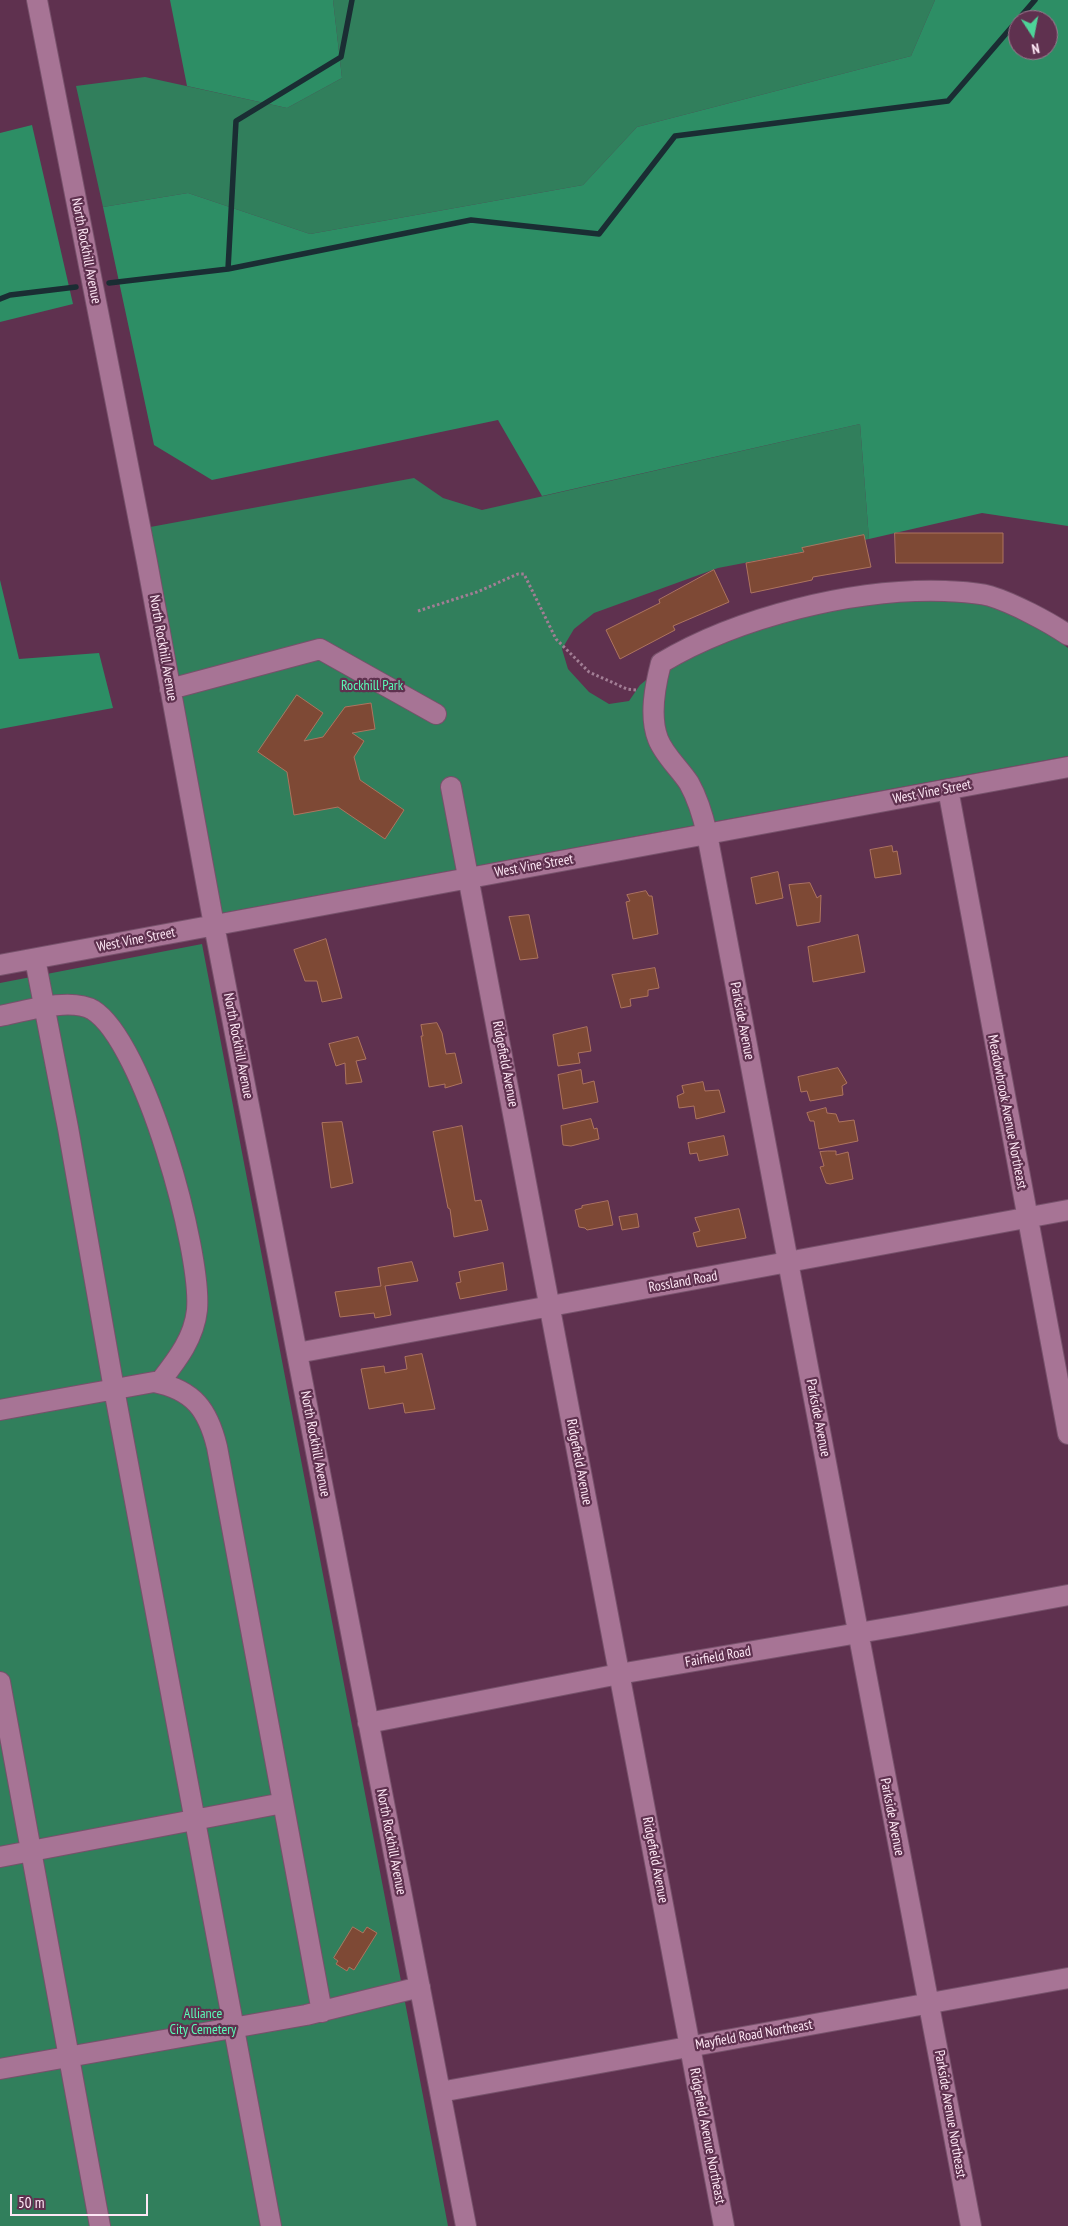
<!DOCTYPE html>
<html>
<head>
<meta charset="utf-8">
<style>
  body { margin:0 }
  #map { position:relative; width:1068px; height:2226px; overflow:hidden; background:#5f314f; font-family:"PT Sans Narrow",sans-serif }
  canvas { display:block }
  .north { position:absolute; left:1008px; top:10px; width:50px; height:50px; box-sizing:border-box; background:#5f314f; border:1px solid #9f7a91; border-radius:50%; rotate:169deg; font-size:14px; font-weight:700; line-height:20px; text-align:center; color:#fee7f5 }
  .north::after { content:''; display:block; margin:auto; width:18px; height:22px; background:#4ed399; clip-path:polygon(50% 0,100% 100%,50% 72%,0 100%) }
  .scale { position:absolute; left:10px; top:2194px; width:138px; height:22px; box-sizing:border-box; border:2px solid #fee7f5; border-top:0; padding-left:6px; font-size:15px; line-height:18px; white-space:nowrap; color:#fee7f5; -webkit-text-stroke:4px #5f314f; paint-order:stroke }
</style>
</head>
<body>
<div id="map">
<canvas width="1068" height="2226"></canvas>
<div class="north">N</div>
<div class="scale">50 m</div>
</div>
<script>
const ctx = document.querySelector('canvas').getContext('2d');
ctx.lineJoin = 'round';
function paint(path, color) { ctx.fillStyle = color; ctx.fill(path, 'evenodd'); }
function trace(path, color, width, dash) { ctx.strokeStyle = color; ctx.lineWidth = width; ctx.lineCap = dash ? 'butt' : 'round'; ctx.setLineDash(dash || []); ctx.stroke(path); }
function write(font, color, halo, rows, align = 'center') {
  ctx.font = font + ' "PT Sans Narrow",sans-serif'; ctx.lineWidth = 4.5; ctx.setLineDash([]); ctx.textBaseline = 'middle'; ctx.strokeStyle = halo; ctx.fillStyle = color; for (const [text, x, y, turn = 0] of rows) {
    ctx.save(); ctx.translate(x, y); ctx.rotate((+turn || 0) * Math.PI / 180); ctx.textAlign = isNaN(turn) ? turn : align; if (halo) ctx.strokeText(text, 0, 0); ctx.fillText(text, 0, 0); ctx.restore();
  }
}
const green = new Path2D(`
  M333 0H935L911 56 637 127 583 185 310 234 188 193 103 207 76 86 145 77 287 108 342 78Z
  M860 424 869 539 718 568 594 613 574 629 562 649 568 669 589 692 609 704 629 701 640 685 662 667 746 627 873 601 968 598 1005 610 1044 630 1068 648V756L217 914 145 528 414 478 443 498 482 510Z
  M202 944 448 2226H0V983Z`);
const forest = new Path2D(`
  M170 0H333L342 78 287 108 187 86Z
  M935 0H1068V526L982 513 869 539 860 424 542 496 498 420 212 480 154 445 103 207 188 193 310 234 583 185 637 127 911 56ZM1018 20H1048V50H1018Z
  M32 125 73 304 0 322V133Z
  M0 580 19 659 99 653 113 708 0 729Z`);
const stream = new Path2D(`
  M228 269 236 121 341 57 352 0
  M109 283 228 269 471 220 599 234 675 136 948 101 1035 0
  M0 299 10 295 76 287`);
const building = new Path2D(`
  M895 533H1003V563H896Z
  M864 535 871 567 813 577 812 580 751 593 746 563 804 552 802 548Z
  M714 570 729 602 673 626 675 630 620 659 606 630 660 603 659 600Z
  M297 695 323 713 304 741 323 737 345 707 371 703 375 729 352 733 364 741 354 757 360 780 404 810 385 839 338 807 294 815 287 772 258 752Z
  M892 846 893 852 897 851 901 874 875 878 870 850Z
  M778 872 783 898 756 904 751 878Z
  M810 883 817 898 821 895 820 922 797 926 789 885Z
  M646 891 649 896H652L658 934 633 939 626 902 630 901 627 895Z
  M529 915 538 958 520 960 509 917Z
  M858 935 865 972 813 982 808 947Z
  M326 939 342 998 322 1002 317 981H305L294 950Z
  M655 968 659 988 648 990V996L630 999 631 1006 621 1008 612 975Z
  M437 1023 442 1033 446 1054 455 1053 462 1083 445 1088V1084L429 1087 421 1036H423L421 1025Z
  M587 1027 591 1051 578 1053 580 1063 558 1066 553 1035Z
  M358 1037 366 1059 356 1061 362 1082 346 1084 345 1063 336 1066 329 1044Z
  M838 1068 847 1083 842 1086 843 1095 810 1101 807 1091 801 1092 798 1077Z
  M581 1070 583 1084 594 1081 598 1102 563 1109 558 1075Z
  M703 1082 705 1091 719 1090 725 1112 696 1119 694 1106 679 1108 677 1096 684 1093 682 1086Z
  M826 1108 827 1113 836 1114 839 1122 854 1120 858 1141 819 1149 814 1121H810L807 1113Z
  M591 1119 594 1129 597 1128 599 1139 571 1146 563 1145 561 1126Z
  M342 1122 353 1183 331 1188 322 1123Z
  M462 1126 475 1201 481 1200 488 1230 454 1237 450 1209 448 1208 433 1132Z
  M724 1136 728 1155 699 1161 697 1153 690 1154 688 1143Z
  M828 1151H836V1155L848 1152 853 1179 830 1184 826 1183 820 1167 824 1166 820 1152Z
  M608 1201 613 1225 587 1230 585 1228 579 1227 575 1210 582 1208V1206Z
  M739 1209 746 1238 697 1247 693 1233 700 1231 695 1218Z
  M637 1214 639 1227 622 1230 619 1217Z
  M412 1262 418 1281 385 1286 391 1315 375 1318 374 1313 340 1317 335 1292 381 1286 378 1268Z
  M503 1263 507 1290 460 1299 456 1283 461 1282 459 1272Z
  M422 1354 435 1409 405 1413 403 1403 369 1409 361 1369 384 1366 385 1373 407 1369 405 1357Z
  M353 1927 363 1933 367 1927 377 1933 354 1970 349 1967 347 1971 336 1964 338 1961 334 1958Z`);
const path = new Path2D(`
  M418 611 477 592 518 574H524L556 639 589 672 627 689 637 690`);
const minor = new Path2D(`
  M37 0 147 562 214 925 466 2226
  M170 689 320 649 436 714
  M451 787 724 2226
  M948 789 1068 1434
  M35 959 68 1128 114 1389 271 2226
  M0 965 1068 767
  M0 1016C25 1011 71 997 93 1010 144 1042 202 1251 197 1310 194 1339 176 1361 159 1383
  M297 1353 1068 1210
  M0 1410 154 1382C194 1390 208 1410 217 1447L322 2012
  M0 1682 100 2226
  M368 1723 619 1674 911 1624 1068 1595
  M0 1857 283 1803
  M0 2069 306 2015 420 1987
  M440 2092 1068 1978
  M971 2226C883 1762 794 1298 707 834 703 816 698 799 689 783 680 769 664 755 658 739 649 716 655 686 661 663 738 617 854 588 945 591 959 592 976 592 990 596 1013 603 1049 622 1068 635`);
const streetNames = [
  ["North Rockhill Avenue",86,251,79],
  ["North Rockhill Avenue",163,648,80],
  ["West Vine Street",932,792,-11],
  ["West Vine Street",534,866,-10],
  ["West Vine Street",136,940,-11],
  ["Parkside Avenue",742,1021,79],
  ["North Rockhill Avenue",238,1046,79],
  ["Ridgefield Avenue",505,1064,79],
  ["Meadowbrook Avenue Northeast",1007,1112,79],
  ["Rossland Road",683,1282,-10],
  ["Parkside Avenue",818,1418,79],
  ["North Rockhill Avenue",315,1444,79],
  ["Ridgefield Avenue",579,1462,79],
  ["Fairfield Road",718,1657,-10],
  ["Parkside Avenue",892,1817,79],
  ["North Rockhill Avenue",391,1842,79],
  ["Ridgefield Avenue",655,1860,79],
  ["Mayfield Road Northeast",754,2035,-10],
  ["Parkside Avenue Northeast",950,2114,80],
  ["Ridgefield Avenue Northeast",707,2136,79]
];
const parkNames = [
  ["Rockhill Park",372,686],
  ["Alliance",203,2014],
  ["City Cemetery",203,2030]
];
paint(green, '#317f5c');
paint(forest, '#2d8e65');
trace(stream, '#1a2d33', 5.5);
paint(building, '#7e4935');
trace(building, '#ad745f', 1);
trace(minor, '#77516b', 22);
trace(path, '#a27e95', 3, [2.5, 2.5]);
trace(minor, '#a77495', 20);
write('14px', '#fee7f5', '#5f314f', streetNames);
write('14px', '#59fbb6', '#5f314f', parkNames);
</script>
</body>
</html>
